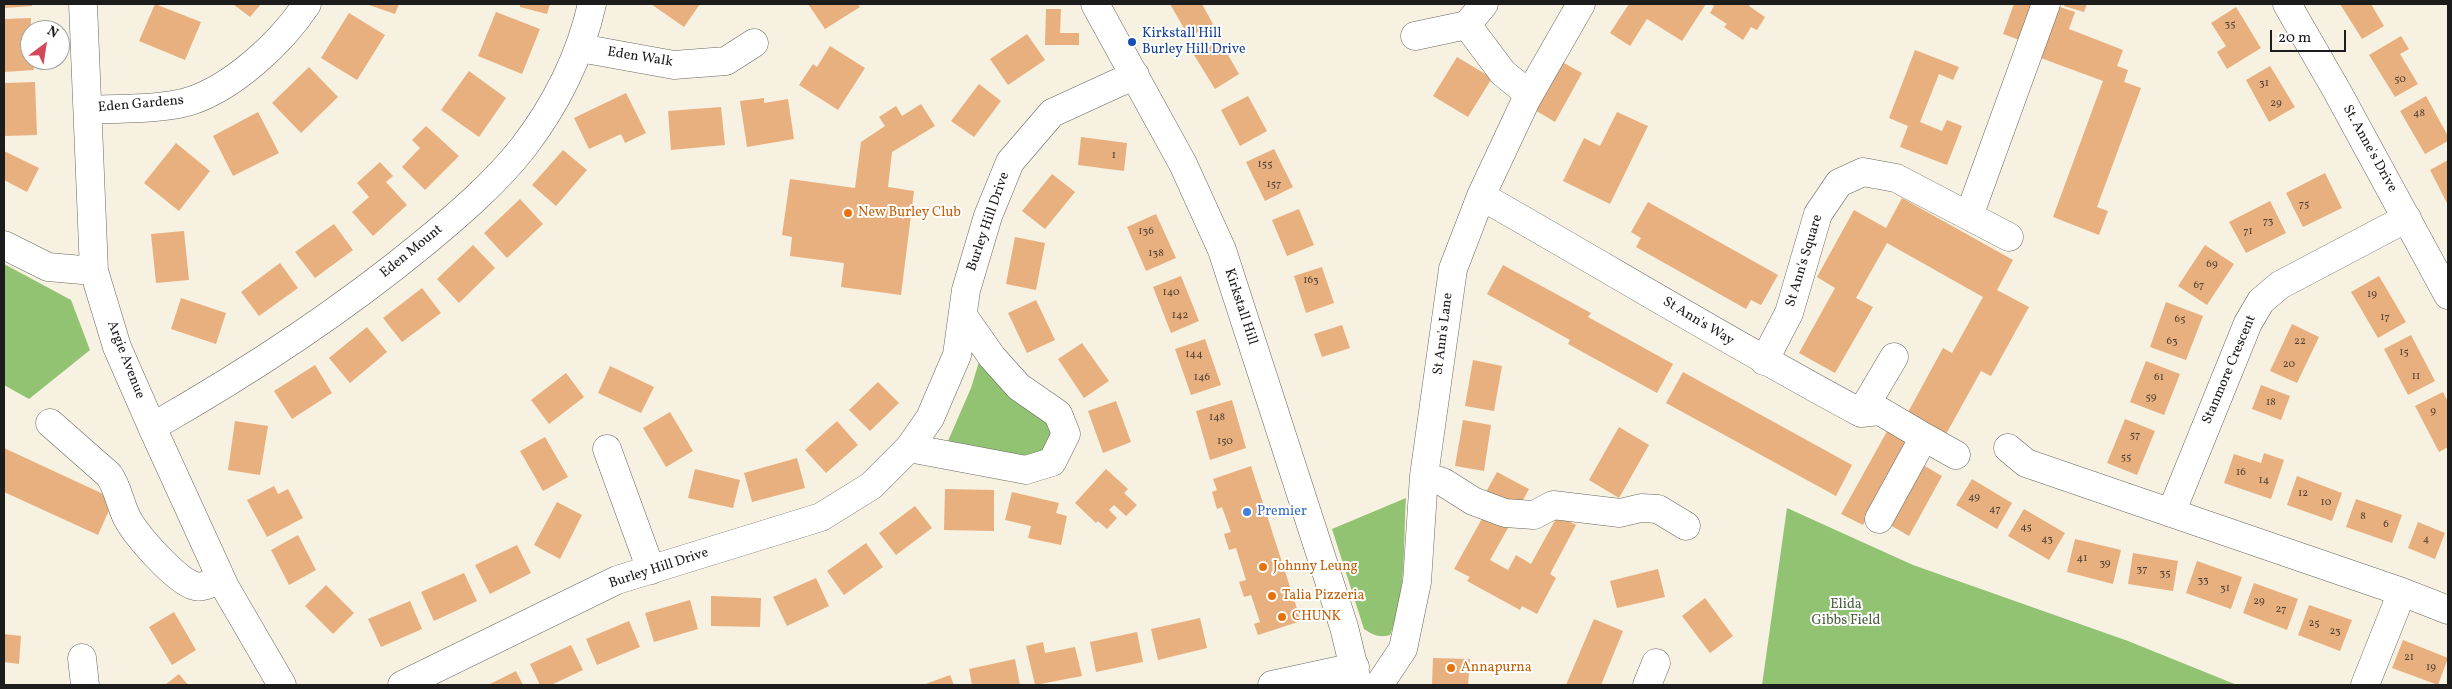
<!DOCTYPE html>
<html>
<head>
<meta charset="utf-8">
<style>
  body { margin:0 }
  #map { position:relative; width:2452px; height:689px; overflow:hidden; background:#f6f1e0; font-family:Vollkorn,serif }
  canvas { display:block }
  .frame { position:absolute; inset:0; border:5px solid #1c1c1c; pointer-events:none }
  .north { position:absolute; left:20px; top:20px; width:50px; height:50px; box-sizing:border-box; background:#fff; border:1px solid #a4a4a4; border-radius:50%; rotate:31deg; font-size:14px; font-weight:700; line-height:20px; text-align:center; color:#1c1c1c }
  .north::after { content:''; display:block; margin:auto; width:18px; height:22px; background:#d1495b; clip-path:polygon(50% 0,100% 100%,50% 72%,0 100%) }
  .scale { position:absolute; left:2270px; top:30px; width:76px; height:22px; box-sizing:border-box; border:2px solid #1c1c1c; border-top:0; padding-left:6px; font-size:15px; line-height:18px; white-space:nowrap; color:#1c1c1c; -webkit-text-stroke:4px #fff; paint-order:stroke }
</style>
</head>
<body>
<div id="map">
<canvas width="2452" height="689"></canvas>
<div class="frame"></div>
<div class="north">N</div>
<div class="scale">20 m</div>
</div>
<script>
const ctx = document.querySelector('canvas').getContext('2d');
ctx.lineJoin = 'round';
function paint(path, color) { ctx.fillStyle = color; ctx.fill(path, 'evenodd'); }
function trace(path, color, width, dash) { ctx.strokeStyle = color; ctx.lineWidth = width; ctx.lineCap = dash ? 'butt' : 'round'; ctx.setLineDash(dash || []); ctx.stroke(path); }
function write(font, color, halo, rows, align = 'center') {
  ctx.font = font + ' Vollkorn,serif'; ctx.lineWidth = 4; ctx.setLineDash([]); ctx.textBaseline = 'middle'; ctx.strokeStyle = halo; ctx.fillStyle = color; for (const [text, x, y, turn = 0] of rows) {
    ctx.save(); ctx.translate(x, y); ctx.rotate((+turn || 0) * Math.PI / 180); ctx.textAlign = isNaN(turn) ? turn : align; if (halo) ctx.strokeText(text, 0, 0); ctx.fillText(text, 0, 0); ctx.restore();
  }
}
const green = new Path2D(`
  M4 264 71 300 90 350 29 399 4 385Z
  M982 352 1045 411 1054 431 1044 450 1023 460 948 441 971 388Z
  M1406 498C1403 540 1407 597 1390 635 1379 638 1373 635 1364 629L1332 529Z
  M1787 508 1913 565 2128 641 2237 685H1762Z`);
const building = new Path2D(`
  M4 4H32V6L4 8Z
  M155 4 201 22 185 60 139 41Z
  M233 4H261L250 17Z
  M366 4H399L395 14Z
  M520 4H550L547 14 520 7Z
  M651 4H700L684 27Z
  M808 4H858L860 7 825 29Z
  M1170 4H1202L1213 24 1189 37Z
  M1629 4H1706L1682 41 1647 19 1630 46 1610 33Z
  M1710 4H1751L1749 6 1765 17 1757 30 1751 27 1743 40 1724 27 1727 24 1710 13 1714 6Z
  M2014 4H2035L2022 41 2003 34Z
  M2065 4H2087L2084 12 2064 6Z
  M2340 4H2371L2384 26 2362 39Z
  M2057 6 2075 12 2069 29 2123 50 2117 66 2128 70 2124 82 2141 88 2097 207 2108 211 2099 235 2053 217 2103 81 2038 57Z
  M2236 7 2261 48 2227 69 2217 52 2226 46 2211 23Z
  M1046 9H1061L1060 33H1079V45H1045Z
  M496 12 540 29 522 74 478 56Z
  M349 13 385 35 357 80 321 58Z
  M31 18 30 60H33L34 70 4 72V19Z
  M1027 34 1045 60 1008 85 990 59Z
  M2401 36 2409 49 2400 54 2418 84 2395 97 2369 55Z
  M1220 41 1239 74 1215 89 1194 55Z
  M830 46 865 68 838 110 799 85 813 64 817 67Z
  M1915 50 1959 67 1953 80 1939 74 1920 122 1942 131 1947 120 1962 126 1947 165 1900 147 1908 126 1889 118Z
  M1457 57 1492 78 1468 117 1433 96Z
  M1562 62 1582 73 1555 122 1535 110Z
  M2270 66 2295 107 2269 122 2246 80Z
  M309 67 338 97 301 133 272 103Z
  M469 71 506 98 479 137 441 110Z
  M35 82 37 135 4 136V83Z
  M979 84 1001 101 974 137 951 121Z
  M626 93 646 133 625 143 621 134 589 149 574 118Z
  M1248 96 1267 131 1240 146 1221 110Z
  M2426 96 2448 136V141L2425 154 2400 111Z
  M764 98V103L788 99 794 139 747 147 740 101Z
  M921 104 935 126 892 152 888 187 914 191 901 295 841 287 844 263 790 256 792 237 782 235 790 179 855 188 861 142 885 126 879 117 896 106 902 116Z
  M721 107 725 145 671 150 668 111Z
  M258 112 279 153 233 176 213 136Z
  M1617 112 1648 126 1610 204 1563 181 1584 138 1600 146Z
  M426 126 459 156 425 190 402 167 420 148 412 140Z
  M1081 137 1127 143 1124 171 1078 165Z
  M176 143 210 171 179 211 144 183Z
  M1274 149 1293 187 1265 201 1246 162Z
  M563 150 587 170 556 206 532 185Z
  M4 151 39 168 27 192 4 180Z
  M2448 160V205L2430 170Z
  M380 162 393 176 386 182 407 205 373 236 352 212 369 197 357 183Z
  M2325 173 2342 208 2303 227 2286 193Z
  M1052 174 1075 192 1045 229 1022 211Z
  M1902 198 2013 260 1997 290 2029 307 1991 376 1981 371 1945 436 1907 414 1943 348 1952 353 1983 297 1887 243 1856 298 1873 307 1835 373 1799 353 1835 288 1817 277 1854 210 1886 228Z
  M520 199 543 224 507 258 484 233Z
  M2270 201 2286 233 2246 253 2229 222Z
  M1648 202 1778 275 1761 305 1751 300 1746 309 1636 247 1641 238 1631 232Z
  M1299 209 1314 245 1287 256 1272 220Z
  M1156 214 1176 258 1146 271 1127 227Z
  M334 224 353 250 315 278 295 252Z
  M184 231 189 280 156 283 151 234Z
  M1015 237 1045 243 1036 290 1006 284Z
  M473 245 495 268 459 303 437 279Z
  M2205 245 2234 264 2207 305 2178 286Z
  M280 263 298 288 259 316 241 292Z
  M1503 265 1591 313 1588 317 1673 364 1657 393 1568 344 1570 340 1487 294Z
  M1322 267 1334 303 1306 313 1294 276Z
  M1181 276 1199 321 1171 333 1153 287Z
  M2379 276 2406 322 2378 338 2351 292Z
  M422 288 441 313 402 342 383 318Z
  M181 298 226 313 216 344 171 329Z
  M1036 300 1055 340 1027 353 1008 313Z
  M2166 302 2203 316 2186 360 2150 347Z
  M2292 324 2319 337 2297 383 2270 371Z
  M1342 325 1350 348 1322 357 1314 334Z
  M367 327 387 352 350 383 329 358Z
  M2411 335 2435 381 2408 395 2384 349Z
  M1205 339 1221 385 1191 395 1175 349Z
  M1082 343 1109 381 1084 398 1058 359Z
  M1473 360 1502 366 1494 411 1465 406Z
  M2146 361 2180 374 2164 415 2130 402Z
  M315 365 332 393 292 419 274 391Z
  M610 366 654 387 641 413 598 393Z
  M1683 372 1852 465 1836 496 1666 403Z
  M566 373 584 397 549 424 531 400Z
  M878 382 899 403 870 431 849 410Z
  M2261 385 2290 396 2281 420 2252 409Z
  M2443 392 2448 402V447L2439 452 2415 406Z
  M1232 400 1246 448 1210 460 1196 411Z
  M1116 401 1131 442 1103 453 1088 411Z
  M670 412 693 451 666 467 643 428Z
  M2125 419 2155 431 2137 475 2107 463Z
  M1463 420 1491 425 1484 471 1455 466Z
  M235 421 268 426 260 475 228 470Z
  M837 421 858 445 826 473 805 450Z
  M1890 426 1911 438 1863 525 1841 514Z
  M1619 427 1649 445 1619 498 1589 480Z
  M545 437 568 477 543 491 520 451Z
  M4 448 114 499 98 535 4 492Z
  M2264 453 2284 460 2271 499 2224 483 2234 454 2261 463Z
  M797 458 805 488 752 502 744 473Z
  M1923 465 1942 476 1909 536 1890 525Z
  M1251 466 1301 621 1258 635 1254 624 1260 622 1251 595 1244 597 1239 582 1246 580 1236 548 1229 550 1224 534 1231 532 1222 507 1217 509 1212 492 1217 490 1213 479Z
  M695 469 740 480 733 508 688 498Z
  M1106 469 1128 489 1124 493 1137 505 1126 516 1114 505 1109 510 1117 518 1107 529 1098 521 1096 523 1075 503Z
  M1497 472 1529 489 1518 509 1486 492Z
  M2297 476 2342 493 2332 521 2287 505Z
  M1972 479 2012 503 1997 529 1956 505Z
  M274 486 278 494 288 489 303 518 267 537 247 500Z
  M945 489 994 490V531L944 530Z
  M1012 492 1059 503 1056 513 1067 516 1061 545 1028 538 1031 526 1005 520Z
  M2356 499 2402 515 2392 543 2346 527Z
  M557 502 582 515 560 559 534 545Z
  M915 506 932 528 896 555 879 533Z
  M2024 509 2065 533 2049 560 2008 536Z
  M1484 515 1508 528 1490 560 1508 570 1516 555 1531 564 1558 515 1576 525 1550 574 1556 578 1537 614 1522 606 1520 610 1467 581 1470 577 1454 569Z
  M2418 522 2445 533 2435 559 2408 548Z
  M298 535 316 570 289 585 271 550Z
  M2075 539 2121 550 2113 584 2067 572Z
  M866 543 883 567 844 595 827 571Z
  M517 545 531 573 490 594 475 565Z
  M2133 553 2178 561 2173 591 2128 584Z
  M2197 561 2242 577 2231 609 2186 593Z
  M1658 569 1665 597 1617 608 1610 581Z
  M464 573 477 601 434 621 421 592Z
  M816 578 829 606 787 626 773 597Z
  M2254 583 2298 599 2287 630 2243 613Z
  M326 585 354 613 333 634 305 606Z
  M711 596 761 598 760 627 711 626Z
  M1705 598 1733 636 1710 653 1682 616Z
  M690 600 698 629 654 642 645 613Z
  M410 601 422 629 381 647 368 619Z
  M2309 605 2352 620 2340 651 2298 635Z
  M174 612 196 650 172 665 149 627Z
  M1200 618 1207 648 1158 660 1151 629Z
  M1594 619 1623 631 1601 685H1566Z
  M629 621 640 647 597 665 586 639Z
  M1137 632 1143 662 1096 672 1090 642Z
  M4 634 21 636 19 664 4 662Z
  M2403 640 2448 658 2438 685 2392 668Z
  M1043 642 1045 653 1075 647 1082 676 1035 685 1026 646Z
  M571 645 583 670 551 685H540L530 664Z
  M1433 658 1470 659 1468 685H1432Z
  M1015 659 1020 685H972L969 669Z
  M516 671 523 685H488Z
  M179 674 188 685H165Z
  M950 675 954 685H923Z`);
const minor = new Path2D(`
  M83 4 94 271 117 347 152 427 225 587 282 685
  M1095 4 1183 164 1222 250 1344 627 1358 685
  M2287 4 2337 91 2448 295
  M1467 25 1503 73 1529 94
  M1415 36 1467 25 1484 4
  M580 48 674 65 726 61 754 43
  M88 110C120 108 156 110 187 102 232 89 282 42 307 4
  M1481 196C1608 268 1732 344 1861 413L1894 357
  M1969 216 2046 4
  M4 245 48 267 94 271
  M1764 361 1789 313 1818 214 1839 183 1863 172 1896 178 2009 237
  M1861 413 1880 411 1924 437 1879 519
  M50 423 109 475C118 488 120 504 127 518 136 535 176 581 195 586 203 588 214 582 221 579
  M152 427C247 373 339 313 424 243 458 215 494 184 522 149 556 105 580 57 592 4
  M1924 437 1956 455
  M909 448 1026 470 1052 462 1066 434 1058 414 1019 387 992 357 964 317
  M2008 448 2026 463 2402 592 2448 610
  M607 449 651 570
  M1424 476 1443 482 1473 501 1505 513 1534 515 1553 505 1620 513 1641 508 1658 509 1686 526
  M2171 513 2248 323 2261 301 2280 285 2407 218
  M82 658 85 685
  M402 685 617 580 821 517 871 486 909 448 930 418 957 355 966 290 988 216 1010 162 1052 113 1135 75
  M1272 685 1355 667
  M1379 685 1403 649 1417 582 1424 476 1453 269 1481 196 1526 100 1581 4
  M1647 685 1656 663
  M2365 685 2402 592`);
const markers = [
  [1132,42,5,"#1a4fb4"],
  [848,213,5,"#e8710a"],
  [1247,512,5,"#3f7fe0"],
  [1263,567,5,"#e8710a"],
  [1272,596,5,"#e8710a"],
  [1282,617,5,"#e8710a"],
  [1451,668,5,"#e8710a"]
];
const numberNames = [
  ["35",2230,25],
  ["50",2400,80],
  ["31",2264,84],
  ["29",2276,104],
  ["48",2419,114],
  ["1",1114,156],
  ["155",1265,165],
  ["157",1274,185],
  ["75",2304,205],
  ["73",2268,222],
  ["136",1146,232],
  ["71",2248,232],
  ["138",1156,254],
  ["69",2212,265],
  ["163",1311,281],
  ["67",2199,286],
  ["140",1171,293],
  ["19",2372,295],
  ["142",1180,316],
  ["17",2385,318],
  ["65",2180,320],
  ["63",2172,342],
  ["22",2300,342],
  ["15",2404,353],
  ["144",1194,355],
  ["20",2289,365],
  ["11",2416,377],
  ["146",1202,378],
  ["61",2159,378],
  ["59",2151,398],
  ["18",2271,403],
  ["9",2433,412],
  ["148",1217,418],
  ["57",2135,436],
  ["150",1225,442],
  ["55",2126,458],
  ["16",2241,473],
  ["14",2264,481],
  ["12",2303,494],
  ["49",1974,498],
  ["10",2326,503],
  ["47",1995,510],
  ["8",2363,517],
  ["6",2386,525],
  ["45",2026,528],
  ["43",2047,540],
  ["4",2426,540],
  ["41",2082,559],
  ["39",2105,564],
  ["37",2142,570],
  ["35",2165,574],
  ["33",2203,581],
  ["31",2225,589],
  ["29",2259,602],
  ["27",2281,610],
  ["25",2314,624],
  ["23",2335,632],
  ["21",2409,658],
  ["19",2431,668]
];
const transitNames = [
  ["Kirkstall Hill",1142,34],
  ["Burley Hill Drive",1142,50]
];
const streetNames = [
  ["Eden Walk",640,58,9],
  ["Eden Gardens",141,105,-5],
  ["St. Anne's Drive",2369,149,61],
  ["Burley Hill Drive",989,222,-71],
  ["Eden Mount",412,252,-39],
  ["St Ann's Square",1805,261,-73],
  ["Kirkstall Hill",1240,307,72],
  ["St Ann's Way",1698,322,31],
  ["St Ann's Lane",1444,334,-83],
  ["Argie Avenue",125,360,69],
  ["Stanmore Crescent",2230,370,-67],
  ["Burley Hill Drive",659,569,-18]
];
const foodNames = [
  ["New Burley Club",858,213],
  ["Johnny Leung",1273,567],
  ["Talia Pizzeria",1282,596],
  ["CHUNK",1292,617],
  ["Annapurna",1461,668]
];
const shopNames = [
  ["Premier",1257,512]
];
const parkNames = [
  ["Elida",1846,605],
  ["Gibbs Field",1846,621]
];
paint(green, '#91c373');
paint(building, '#e9b07f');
trace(minor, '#686761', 29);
trace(minor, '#fff', 28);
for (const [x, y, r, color] of markers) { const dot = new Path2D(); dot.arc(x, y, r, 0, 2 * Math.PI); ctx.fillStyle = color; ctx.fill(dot); trace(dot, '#fff', 2); }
write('11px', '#4f4135', null, numberNames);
write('14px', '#164399', '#fff', transitNames, 'left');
write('14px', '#1c1c1c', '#fff', streetNames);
write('14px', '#c56008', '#fff', foodNames, 'left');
write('14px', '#366cbe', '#fff', shopNames, 'left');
write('14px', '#4b5f3f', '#fff', parkNames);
</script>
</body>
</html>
